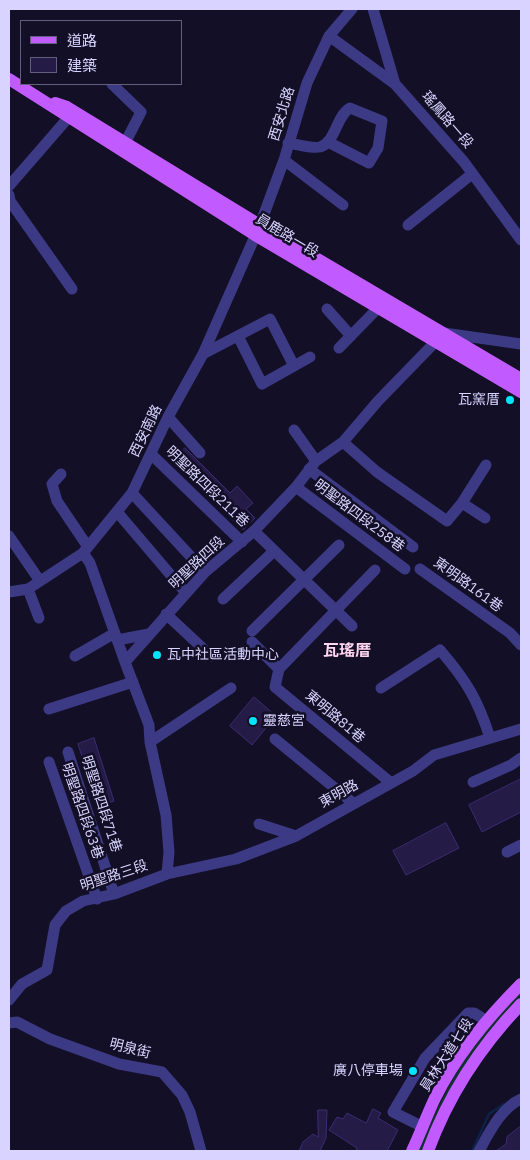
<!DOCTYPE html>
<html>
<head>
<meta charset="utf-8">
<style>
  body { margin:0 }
  #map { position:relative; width:530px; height:1160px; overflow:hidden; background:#130f26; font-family:"IBM Plex Sans","Noto Sans TC",sans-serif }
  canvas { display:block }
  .frame { position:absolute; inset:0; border:10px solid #d9d4ff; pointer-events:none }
  .legend { position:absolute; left:20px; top:20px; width:162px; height:65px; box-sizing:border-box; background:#130f26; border:1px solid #625e7d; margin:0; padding:6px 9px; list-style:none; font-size:15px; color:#d9d4ff }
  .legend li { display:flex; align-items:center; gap:10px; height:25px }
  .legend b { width:25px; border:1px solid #625e7d }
</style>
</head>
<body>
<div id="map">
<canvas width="530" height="1160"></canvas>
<div class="frame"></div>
<ul class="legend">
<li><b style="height:6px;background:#c25bff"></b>道路</li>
<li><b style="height:14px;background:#241b47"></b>建築</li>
</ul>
</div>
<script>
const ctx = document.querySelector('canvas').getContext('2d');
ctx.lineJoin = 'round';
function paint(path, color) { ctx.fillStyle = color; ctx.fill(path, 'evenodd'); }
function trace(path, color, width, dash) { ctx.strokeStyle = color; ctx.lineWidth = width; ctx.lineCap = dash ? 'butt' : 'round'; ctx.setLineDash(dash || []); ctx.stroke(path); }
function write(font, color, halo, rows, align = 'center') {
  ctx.font = font + ' "IBM Plex Sans","Noto Sans TC",sans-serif'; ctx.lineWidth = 5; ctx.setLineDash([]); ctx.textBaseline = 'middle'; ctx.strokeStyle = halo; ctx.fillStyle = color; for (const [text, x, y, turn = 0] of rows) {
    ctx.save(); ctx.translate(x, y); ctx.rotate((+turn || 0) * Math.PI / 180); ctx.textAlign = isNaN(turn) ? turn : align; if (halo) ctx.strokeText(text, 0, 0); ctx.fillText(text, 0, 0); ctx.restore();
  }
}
const green = new Path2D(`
  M521 990V996L514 1002 439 1114 422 1151H418C431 1122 444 1092 461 1065 477 1037 500 1013 521 990Z`);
const stream = new Path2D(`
  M472 1151 489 1114 504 1104`);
const building = new Path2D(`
  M185 448 230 493 237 486 253 503 246 509 255 518 243 530 173 461Z
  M254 697 276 716 252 745 230 726Z
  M94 738 114 801 98 806 78 744Z
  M521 779V812L482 832 469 805Z
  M446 823 459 848 406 875 393 851Z
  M373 1109 381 1113 378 1118 398 1130 387 1151H356L357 1148 329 1130 337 1117 343 1119 347 1113 366 1123Z
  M318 1110H327L326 1138 320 1151H299L303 1142 313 1134 318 1137Z
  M521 1126V1149L518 1151H496L506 1144 507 1137Z`);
const minor = new Path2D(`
  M373 9 395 84 464 162 521 240
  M329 36 395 84
  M112 84 141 112 122 149
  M288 143C297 144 311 149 320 147 336 142 336 116 350 108L382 121 378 148 369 163 328 142
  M284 160 343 205
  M9 186 68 118
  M9 195 10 201 72 289
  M408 225 472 174
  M327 309 351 336
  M238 336 262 384 310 357
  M339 348 378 308
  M203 354 270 319 294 366
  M168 417 200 453
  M294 430 316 461
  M343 442 377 472 447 521 462 503 486 465
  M151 454 242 542
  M309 469 413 547
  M61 474 52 484 57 501 88 547
  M296 487 405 569
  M132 493 205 572
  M462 503 485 518
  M118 513 186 593
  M254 531 352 626
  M9 536 40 581
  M83 553 90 563 125 662
  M420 569 510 633 521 645
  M28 589 39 618
  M9 592 28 589 83 553 132 493 168 417 203 354 260 225 284 160 307 83 329 36 352 9
  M223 599 273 552
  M166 614 211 656
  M252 631 339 545
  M117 640 149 634
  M252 642 279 669
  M75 656 115 633
  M279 669 275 687 390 782
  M279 669 375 570
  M381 688 440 650C466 680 478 700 490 738
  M49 709 133 682
  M275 739 353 803
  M150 742 231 688
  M68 752 114 894
  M49 762 97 899
  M473 782 511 765 521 758
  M259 824 296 836
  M507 852 521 845
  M167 874 169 852 166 815 150 742 149 725 125 662 205 572 254 531 296 487 316 461 343 442 378 401 444 333 521 344
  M9 1000 22 984 47 970 55 925 66 911 83 901 114 894 167 874 236 859 296 836 413 771 434 755 521 729
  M9 1023 17 1022 50 1039 119 1064 162 1072 182 1095 190 1112 201 1151
  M423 1127 393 1112 425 1058 468 1013H474L487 1021
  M479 1151C489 1133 501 1108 521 1099`);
const major = new Path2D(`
  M9 79 255 235 521 392
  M55 103 67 107 260 225 521 379
  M412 1151C420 1134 427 1115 435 1098 456 1056 488 1017 521 984
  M428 1151C448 1096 481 1046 521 1004`);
const markers = [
  [510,400,5,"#00e5ff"],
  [157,655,5,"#00e5ff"],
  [253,721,5,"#00e5ff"],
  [413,1071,5,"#00e5ff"]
];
const streetNames = [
  ["西安北路",282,114,-73],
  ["瑤鳳路一段",447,120,49],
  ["員鹿路一段",287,236,31],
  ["西安南路",146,431,-64],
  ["明聖路四段211巷",207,487,44],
  ["明聖路四段258巷",359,516,37],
  ["明聖路四段",197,563,-43],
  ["東明路161巷",468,585,36],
  ["東明路81巷",335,717,40],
  ["東明路",339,794,-29],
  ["明聖路四段71巷",101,804,72],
  ["明聖路四段63巷",82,811,71],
  ["明聖路三段",114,876,-18],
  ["明泉街",130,1049,14],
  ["員林大道七段",447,1055,-57]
];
const poiNames = [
  ["瓦窯厝",500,400],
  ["瓦中社區活動中心",167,655,"left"],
  ["靈慈宮",263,721,"left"],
  ["廣八停車場",403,1071]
];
const quarterNames = [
  ["瓦瑤厝",347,651]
];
paint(green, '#12302f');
trace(stream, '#0c2248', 2.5);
paint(building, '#241b47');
trace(building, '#3b2d73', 1);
trace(minor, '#3d3a85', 11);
trace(major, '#c25bff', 12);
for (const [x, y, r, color] of markers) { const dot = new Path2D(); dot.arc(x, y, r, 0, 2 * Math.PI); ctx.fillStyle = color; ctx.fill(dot); trace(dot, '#130f26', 2); }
write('14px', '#d9d4ff', '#130f26', streetNames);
write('14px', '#d9d4ff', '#130f26', poiNames, 'right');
write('bold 16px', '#ffd6f0', '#130f26', quarterNames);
</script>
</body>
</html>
